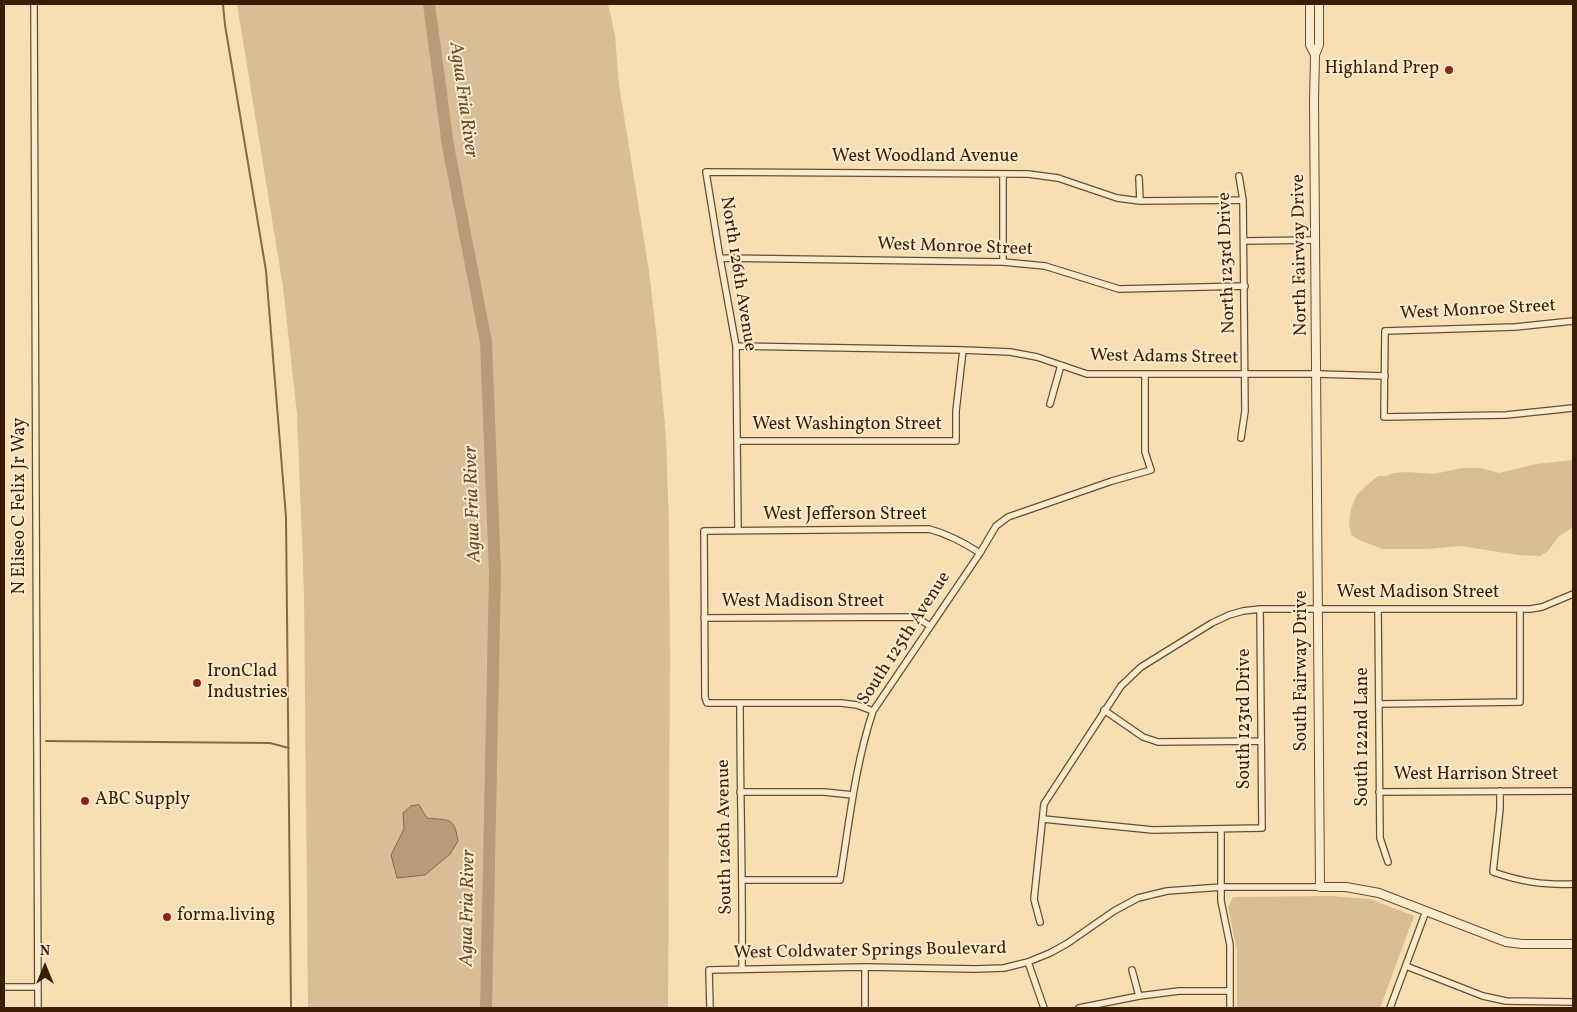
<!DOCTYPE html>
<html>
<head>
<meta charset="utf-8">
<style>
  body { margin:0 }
  #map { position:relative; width:1577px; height:1012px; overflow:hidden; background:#f8deb3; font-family:Vollkorn,serif }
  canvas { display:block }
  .frame { position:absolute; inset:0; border:5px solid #3b1d06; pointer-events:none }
  .north { position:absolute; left:20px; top:942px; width:50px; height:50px; -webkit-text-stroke:4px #faeace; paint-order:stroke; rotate:0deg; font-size:14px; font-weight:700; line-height:20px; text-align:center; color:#3b1d06 }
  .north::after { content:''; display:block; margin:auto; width:18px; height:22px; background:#3b1d06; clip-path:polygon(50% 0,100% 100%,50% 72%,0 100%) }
</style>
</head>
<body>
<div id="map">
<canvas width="1577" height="1012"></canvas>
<div class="frame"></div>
<div class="north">N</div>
</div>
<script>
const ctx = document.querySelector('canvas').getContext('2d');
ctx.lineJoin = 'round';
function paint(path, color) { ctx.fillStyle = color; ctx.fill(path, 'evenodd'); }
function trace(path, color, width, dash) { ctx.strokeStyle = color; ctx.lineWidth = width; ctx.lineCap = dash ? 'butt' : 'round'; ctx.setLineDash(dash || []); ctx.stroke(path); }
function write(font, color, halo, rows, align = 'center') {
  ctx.font = font + ' Vollkorn,serif'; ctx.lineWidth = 4; ctx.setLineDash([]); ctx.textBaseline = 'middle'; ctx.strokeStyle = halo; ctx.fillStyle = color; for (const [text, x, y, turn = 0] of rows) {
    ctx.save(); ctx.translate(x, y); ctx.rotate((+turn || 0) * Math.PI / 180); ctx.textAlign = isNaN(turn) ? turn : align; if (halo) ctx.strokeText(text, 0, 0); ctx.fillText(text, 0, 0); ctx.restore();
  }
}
const green = new Path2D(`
  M237 4H608L615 35 619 85 649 271 657 340 666 437 669 526 670 658 668 1008H308L304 591 297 414 283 287Z
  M1573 460V527L1558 537 1548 551 1540 556 1518 555 1461 546 1427 549H1383L1359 540 1351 535 1349 523 1351 509 1357 494 1378 476H1387L1393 473 1407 472 1434 474 1462 468H1480L1499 473 1536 464Z
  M1331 896 1370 899 1414 916 1380 1008H1237V951L1228 907 1233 897Z`);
const water = new Path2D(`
  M419 805 427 818C450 821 454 816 458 841L450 854 425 875 397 878 391 855 404 829 403 813 411 806Z`);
const stream = new Path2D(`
  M223 4 225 25 266 271 286 517 291 1008
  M46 741 270 743 289 748`);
const river = new Path2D(`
  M429 4 448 146 486 342 495 573 486 1008`);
const minor = new Path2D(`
  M34 4 38 1008
  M1003 174V262
  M1239 176 1243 200 1245 411 1241 438
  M1139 178 1140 201
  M1244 241 1316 240
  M720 258 1003 262 1045 266 1119 289 1245 286
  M1573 321 1515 327 1385 331 1384 417 1506 415 1573 408
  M736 346 963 350 1010 352 1037 357 1087 374H1317L1385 376
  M1050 404 1061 365
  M738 441H956V411L963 350
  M738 530 736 346 720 258 706 172 1028 174 1058 178 1117 198 1140 201 1243 200
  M1378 609 1380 838 1388 862
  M704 618 916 617 930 626
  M740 704C740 793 743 881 742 969
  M1380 704 1520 702V609
  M1104 710 1143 737 1158 742 1261 741
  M873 711 857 705 841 703H707L705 697 704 531 929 529C948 534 963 542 980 553
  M1500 791V809L1493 872C1522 882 1543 885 1573 884
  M740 792H824L853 795
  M1379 792 1573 791
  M1043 819 1153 830 1262 828 1260 609
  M1221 830V901L1230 945V1008
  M743 880H840C849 824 855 765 873 711L980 553 996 526 1008 517 1112 481 1151 470 1145 452V375
  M1040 922 1034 899 1044 804 1121 686 1141 667 1212 623 1229 615 1243 611 1260 609H1530L1542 607 1573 594
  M1028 962 1044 1008
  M1406 966 1483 996 1506 1001 1573 1002
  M865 967V1008
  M1132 970 1139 996
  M4 987H38
  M710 1008 709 970 865 967 975 969 1004 968 1028 962 1050 953 1068 943 1114 911 1138 898 1167 891 1222 887H1320
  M1079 1008 1139 996 1179 991H1230
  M1390 1008 1426 911`);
const tertiary = new Path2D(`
  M1310 4V45L1315 55
  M1319 4V45L1315 55 1314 102 1320 887H1346L1379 893 1506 942 1522 944H1573`);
const markers = [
  [1449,70,5,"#8f2418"],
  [197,683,5,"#8f2418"],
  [85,801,5,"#8f2418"],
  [167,917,5,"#8f2418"]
];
const poiNames = [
  ["Highland Prep",1439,70,"right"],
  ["IronClad",207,673],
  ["Industries",207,694],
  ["ABC Supply",95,801],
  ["forma.living",177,917]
];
const streetNames = [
  ["West Woodland Avenue",925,158],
  ["West Monroe Street",955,248,2],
  ["North Fairway Drive",1301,255,-91],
  ["North 123rd Drive",1228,263,-92],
  ["North 126th Avenue",737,274,81],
  ["West Monroe Street",1478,311,-3],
  ["West Adams Street",1164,358,1],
  ["West Washington Street",847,426],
  ["N Eliseo C Felix Jr Way",21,506,-90],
  ["West Jefferson Street",845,516],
  ["West Madison Street",1418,594],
  ["West Madison Street",803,603],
  ["South 125th Avenue",905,639,-57],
  ["South Fairway Drive",1303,671,-90],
  ["South 123rd Drive",1246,719,-90],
  ["South 122nd Lane",1364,737,-90],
  ["West Harrison Street",1476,776],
  ["South 126th Avenue",726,837,-91],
  ["West Coldwater Springs Boulevard",870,952,-1]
];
const waterNames = [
  ["Agua Fria River",462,100,82],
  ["Agua Fria River",474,504,-92],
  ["Agua Fria River",469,908,-89]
];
paint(green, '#d8bd96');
paint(water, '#b89c78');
trace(water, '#86694a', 1);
trace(stream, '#86694a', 2);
trace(river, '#b89c78', 12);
trace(minor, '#6a4d31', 8);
trace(tertiary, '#6a4d31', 10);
trace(minor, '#faeace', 5.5);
trace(tertiary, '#faeace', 8);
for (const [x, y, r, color] of markers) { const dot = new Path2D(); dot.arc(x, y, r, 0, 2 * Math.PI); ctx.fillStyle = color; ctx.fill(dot); trace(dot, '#faeace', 2); }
write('18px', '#3b1d06', '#faeace', poiNames, 'left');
write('18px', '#3b1d06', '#faeace', streetNames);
write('italic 19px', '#67492e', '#faeace', waterNames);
</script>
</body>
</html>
